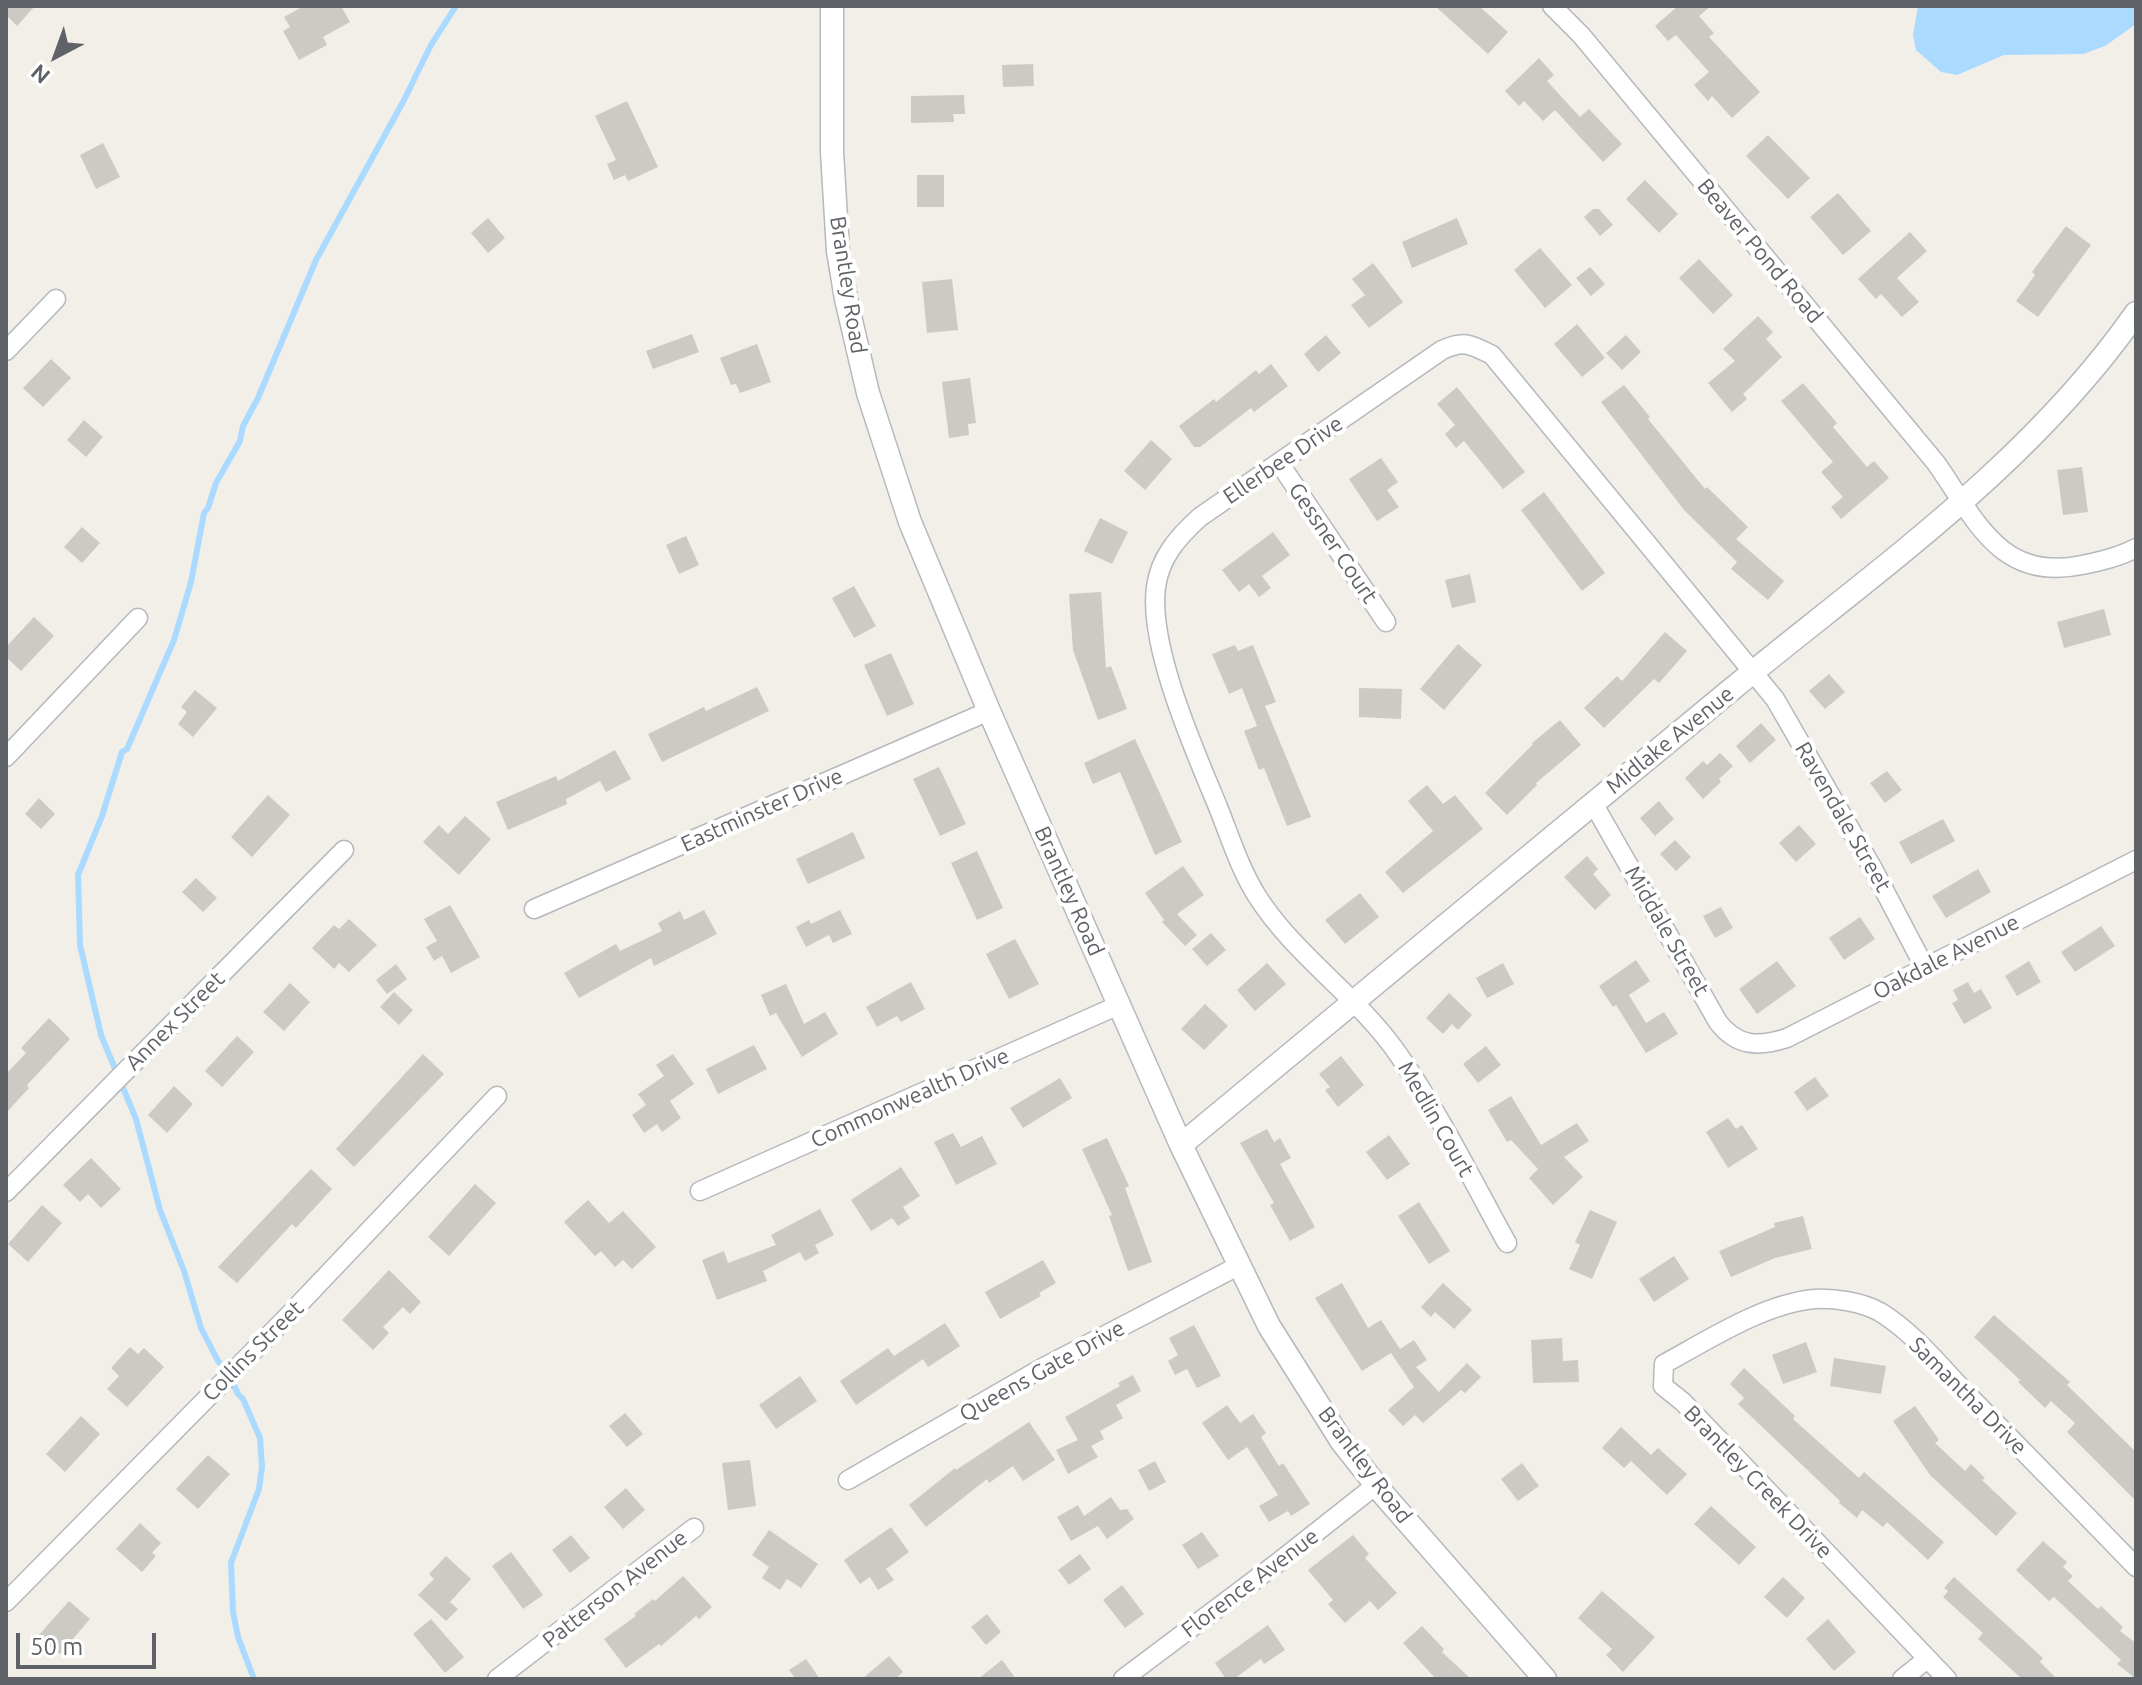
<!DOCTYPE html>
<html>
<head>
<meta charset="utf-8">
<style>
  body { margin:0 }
  #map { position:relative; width:2142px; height:1685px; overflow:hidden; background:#f1efe8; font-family:Ubuntu,sans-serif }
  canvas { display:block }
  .frame { position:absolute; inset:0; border:8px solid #5f6368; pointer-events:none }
  .north { position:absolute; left:16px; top:16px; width:80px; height:80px; -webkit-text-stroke:6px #fff; paint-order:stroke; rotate:221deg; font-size:22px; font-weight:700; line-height:32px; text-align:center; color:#5f6368 }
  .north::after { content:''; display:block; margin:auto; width:28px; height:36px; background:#5f6368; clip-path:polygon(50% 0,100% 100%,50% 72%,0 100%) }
  .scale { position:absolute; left:16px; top:1633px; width:140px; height:36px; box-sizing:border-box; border:4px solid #5f6368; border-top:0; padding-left:10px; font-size:24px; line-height:28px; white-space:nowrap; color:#5f6368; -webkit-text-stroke:6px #fff; paint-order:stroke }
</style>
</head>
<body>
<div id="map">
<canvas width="2142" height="1685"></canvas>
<div class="frame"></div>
<div class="north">N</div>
<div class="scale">50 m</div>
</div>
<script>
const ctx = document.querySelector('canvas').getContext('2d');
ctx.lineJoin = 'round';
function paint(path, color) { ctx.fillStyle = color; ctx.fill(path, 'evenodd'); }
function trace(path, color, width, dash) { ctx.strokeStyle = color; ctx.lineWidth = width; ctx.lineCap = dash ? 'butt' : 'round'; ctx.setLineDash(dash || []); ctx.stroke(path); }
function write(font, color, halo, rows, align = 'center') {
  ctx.font = font + ' Ubuntu,sans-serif'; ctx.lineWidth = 8; ctx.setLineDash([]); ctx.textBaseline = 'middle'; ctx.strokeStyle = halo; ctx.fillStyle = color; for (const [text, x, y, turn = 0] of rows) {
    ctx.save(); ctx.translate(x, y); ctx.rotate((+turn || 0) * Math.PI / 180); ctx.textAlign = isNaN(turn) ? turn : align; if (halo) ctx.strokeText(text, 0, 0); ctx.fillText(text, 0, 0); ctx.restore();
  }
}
const water = new Path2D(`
  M1918 6H2136V24L2105 46 2083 54 2004 55 1957 75 1941 72 1916 50 1913 35Z`);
const stream = new Path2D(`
  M254 1679 238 1637 233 1612 231 1563 259 1489 262 1467 260 1438 243 1399 238 1394 228 1372 218 1361 201 1328 184 1271 160 1210 136 1119 101 1035 80 945 78 875 102 816 122 752 127 749 174 640 191 582 204 513 208 508 216 483 240 441 243 426 258 398 316 260 403 102 431 45 456 6`);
const building = new Path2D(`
  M6 6H35L17 26 6 15Z
  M304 6H341L350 22 323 37 327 45 299 60 283 31 290 27 284 17Z
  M1435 6H1479L1508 32 1488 54Z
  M1678 6H1711L1699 16 1714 33 1709 37 1760 92 1732 118 1712 96 1708 101 1694 85 1709 72 1676 35 1668 41 1655 26Z
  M1539 58 1554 75 1547 81 1580 117 1589 109 1622 144 1603 162 1555 110 1543 121 1524 101 1519 106 1505 91Z
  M1033 64 1034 86 1003 87 1002 65Z
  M964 95 965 114H953L954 122 911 123V96Z
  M627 101 658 167 628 181 625 175 614 180 607 164 616 160 595 116Z
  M1768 135 1810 178 1788 199 1746 156Z
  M103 143 120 177 96 189 80 155Z
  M917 175H944V207H917Z
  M1645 180 1678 214 1659 233 1626 199Z
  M1838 193 1871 231 1843 255 1810 217Z
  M1593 209H1599L1613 225 1600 236 1584 217Z
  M488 218 505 238 488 253 471 233Z
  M1457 218 1468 244 1412 268 1402 242Z
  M2066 226 2091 245 2038 317 2016 301 2035 275 2032 272Z
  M1910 232 1927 251 1897 278 1919 302 1902 317 1881 294 1876 299 1858 279Z
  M1540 248 1572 285 1545 308 1514 270Z
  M1699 259 1733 295 1713 314 1679 278Z
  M1373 263 1403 302 1369 328 1351 305 1365 295 1352 279Z
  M1590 267 1605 284 1591 296 1576 278Z
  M952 279 958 330 927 333 922 282Z
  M1758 316 1773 332 1766 339 1782 357 1743 394 1747 399 1732 412 1708 383 1735 361 1723 349Z
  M1577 324 1605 358 1582 377 1554 344Z
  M692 334 699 352 653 369 646 351Z
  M1326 335 1341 353 1318 372 1304 354Z
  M1626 335 1641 352 1622 370 1606 353Z
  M757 344 771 382 740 393 736 384 731 385 720 358Z
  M51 359 71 378 43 407 23 388Z
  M1271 364 1288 386 1254 412 1251 408 1200 447H1194L1179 426 1214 399 1216 402 1256 370 1259 374Z
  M970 378 976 423 968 424 969 435 949 438 942 382Z
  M1803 383 1837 423 1833 427 1867 467 1874 461 1889 478 1841 519 1831 507 1843 497 1821 472 1833 462 1781 401Z
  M1624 385 1650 417 1648 419 1705 489 1707 487 1748 527 1736 539 1784 581 1768 600 1731 569 1737 562 1684 510 1601 402Z
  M1457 387 1525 472 1503 489 1464 441 1456 448 1445 434 1455 425 1437 404Z
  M84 420 103 437 86 457 67 440Z
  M1151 440 1172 459 1145 490 1124 471Z
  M1381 458 1398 482 1387 490 1399 507 1377 521 1349 479Z
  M2082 467 2088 512 2063 515 2057 470Z
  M1544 492 1605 573 1582 591 1521 510Z
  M1100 518 1128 532 1112 564 1084 551Z
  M82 527 100 543 82 563 64 547Z
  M1273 532 1290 555 1262 576 1271 588 1259 597 1249 584 1239 592 1222 570Z
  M686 536 699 565 679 574 666 545Z
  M1470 574 1476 602 1452 608 1445 580Z
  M854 586 876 626 854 638 832 598Z
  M1101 592 1106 668 1111 666 1127 709 1098 720 1073 650 1069 594Z
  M2104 609 2111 635 2064 648 2057 622Z
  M34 617 54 636 21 671 6 657V647Z
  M1665 632 1687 651 1659 683 1654 679 1604 728 1584 708 1617 676 1622 681Z
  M1458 644 1482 665 1444 710 1420 689Z
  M1235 645 1238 651 1253 645 1276 702 1265 706 1311 817 1287 826 1264 768 1259 770 1244 731 1257 726 1242 688 1229 694 1212 654Z
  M891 653 914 704 887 716 864 665Z
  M1829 674 1845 692 1825 709 1809 691Z
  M757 687 769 711 662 762 648 734 704 707 706 711Z
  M1359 688 1402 689 1401 719 1359 717Z
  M195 690 217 708 193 737 178 724 187 712 181 707Z
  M1560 720 1581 745 1536 783 1537 785 1507 815 1485 793 1533 744 1532 743Z
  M1761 723 1776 740 1750 763 1736 746Z
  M1135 739 1182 842 1155 855 1120 772 1093 784 1084 763Z
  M615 750 631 779 606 792 600 781 566 799 567 804 508 830 496 802 556 776 558 781Z
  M1720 753 1733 766 1719 779 1721 782 1703 799 1685 778 1703 761 1707 765Z
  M939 767 966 824 940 836 913 779Z
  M1887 771 1902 790 1885 803 1870 783Z
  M1427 785 1443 804 1455 795 1483 829 1403 893 1385 872 1433 831 1408 801Z
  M268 795 290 815 252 857 231 837Z
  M39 798 55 814 41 829 25 814Z
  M1659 801 1674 819 1655 836 1640 818Z
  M465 816 491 839 459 875 423 842 439 825 448 834Z
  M1943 819 1955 841 1911 864 1899 842Z
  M1799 825 1816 844 1796 862 1779 843Z
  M853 832 865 858 808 884 796 859Z
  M1675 840 1691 857 1676 871 1660 854Z
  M977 851 1003 908 977 920 951 863Z
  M1587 856 1598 869 1593 874 1611 895 1595 910 1564 877Z
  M1183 866 1204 895 1177 914 1197 935 1185 946 1162 922 1164 920 1145 893Z
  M1978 869 1991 892 1946 918 1932 896Z
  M196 878 217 898 203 912 182 892Z
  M1360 893 1379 917 1345 944 1325 920Z
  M450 905 480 957 451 973 442 956 434 961 426 947 437 941 424 919Z
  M1721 907 1733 928 1715 938 1703 916Z
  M704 910 717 934 654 966 651 958 579 998 564 973 616 944 620 951 662 931 658 923 680 911 684 920Z
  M840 910 852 934 833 943 829 935 806 947 796 927 809 920 811 924Z
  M1860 917 1875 939 1844 960 1829 938Z
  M349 919 377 945 349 972 339 963 334 969 312 948 334 925 339 929Z
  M2101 926 2115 946 2075 972 2061 952Z
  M1211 933 1226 950 1207 966 1192 949Z
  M1015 939 1039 984 1009 999 986 954Z
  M1636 960 1650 981 1629 995 1646 1023 1664 1012 1678 1034 1646 1053 1616 1005 1613 1007 1599 986Z
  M1777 961 1796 986 1757 1014 1739 989Z
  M2029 961 2041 982 2017 996 2005 976Z
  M1267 963 1286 984 1255 1011 1237 990Z
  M1503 963 1514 984 1487 998 1476 978Z
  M396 964 407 979 387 994 376 980Z
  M911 982 925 1009 901 1022 897 1016 877 1027 866 1007Z
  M1968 982 1974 993 1981 989 1992 1008 1964 1024 1952 1003 1958 1000 1953 990Z
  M290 983 310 1002 284 1031 263 1012Z
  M786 984 804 1024 825 1012 838 1034 802 1057 776 1013 770 1016 761 995Z
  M394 992 413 1010 399 1025 380 1007Z
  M1449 993 1472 1015 1458 1030 1452 1024 1443 1034 1426 1018Z
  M1205 1004 1228 1026 1204 1050 1181 1029Z
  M49 1018 70 1039 27 1085 29 1088 6 1113V1074L26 1053 21 1048Z
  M237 1036 254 1052 222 1087 205 1071Z
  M754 1045 767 1069 718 1094 706 1069Z
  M1486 1046 1501 1065 1478 1083 1463 1064Z
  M423 1054 444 1074 354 1167 336 1149Z
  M673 1054 694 1084 670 1101 681 1118 662 1132 657 1124 644 1133 632 1115 646 1105 638 1094 664 1076 656 1065Z
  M1341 1056 1364 1085 1338 1107 1325 1090 1330 1087 1319 1074Z
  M1815 1077 1829 1096 1807 1111 1794 1092Z
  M1060 1078 1072 1098 1023 1128 1010 1108Z
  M174 1086 193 1104 167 1133 148 1115Z
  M1511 1096 1541 1145 1577 1123 1589 1141 1564 1157 1583 1177 1553 1205 1529 1178 1538 1169 1511 1140 1507 1142 1488 1110Z
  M1728 1118 1736 1129 1742 1125 1758 1149 1728 1168 1706 1132Z
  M1267 1129 1274 1142 1280 1138 1291 1158 1280 1164 1315 1227 1290 1241 1270 1205 1274 1203 1240 1143Z
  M953 1133 961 1147 982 1136 997 1164 956 1185 934 1142Z
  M1389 1135 1410 1164 1387 1180 1366 1152Z
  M1107 1138 1129 1186 1125 1188 1152 1262 1128 1271 1109 1216 1112 1215 1082 1149Z
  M91 1158 121 1189 101 1208 88 1194 80 1202 63 1185Z
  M901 1167 920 1196 903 1207 910 1218 898 1226 892 1218 871 1231 851 1200Z
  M311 1169 332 1189 296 1228 292 1224 237 1283 218 1267Z
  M475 1184 496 1203 449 1256 428 1237Z
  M588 1200 609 1223 623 1211 656 1247 632 1269 623 1260 615 1267 601 1251 595 1256 564 1222Z
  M1419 1202 1450 1251 1429 1264 1398 1216Z
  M42 1205 62 1223 28 1262 8 1244Z
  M820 1209 834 1235 815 1245 819 1253 805 1261 800 1252 763 1271 767 1281 717 1300 702 1260 724 1251 728 1263 776 1245 771 1235Z
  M1590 1210 1617 1222 1592 1279 1569 1269 1580 1245 1575 1242Z
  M1803 1216 1812 1249 1775 1258 1731 1277 1719 1251 1775 1227 1774 1223Z
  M1674 1256 1689 1279 1654 1302 1639 1279Z
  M1043 1260 1056 1283 1039 1293 1041 1296 1000 1319 985 1292Z
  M389 1270 421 1302 410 1314 403 1307 383 1327 389 1333 373 1350 342 1320Z
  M1342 1283 1368 1328 1381 1320 1400 1349 1414 1340 1427 1360 1416 1367 1439 1392 1467 1363 1481 1377 1465 1393 1461 1390 1423 1423 1415 1415 1403 1426 1388 1410 1414 1387 1391 1353 1362 1371 1315 1298Z
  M1443 1283 1472 1310 1454 1329 1435 1312 1431 1317 1421 1307Z
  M1994 1315 2070 1382 2067 1385 2136 1452V1501L2067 1432 2075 1423 2051 1401 2045 1408 2018 1382 2020 1380 1974 1337Z
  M945 1323 960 1346 928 1367 923 1359 856 1405 840 1381 888 1348 894 1356Z
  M1194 1325 1221 1376 1197 1388 1187 1369 1175 1375 1168 1361 1178 1355 1169 1338Z
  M1562 1338 1563 1361 1578 1360 1579 1382 1533 1383 1531 1340Z
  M1806 1342 1817 1372 1783 1384 1772 1355Z
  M130 1347 138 1354 144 1348 164 1367 127 1407 107 1389 119 1376 111 1368Z
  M1834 1358 1886 1366 1881 1394 1830 1386Z
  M1744 1368 1795 1416 1793 1419 1859 1478 1864 1472 1944 1542 1928 1560 1887 1522 1883 1527 1862 1510 1857 1518 1839 1503 1840 1501 1738 1404 1744 1398 1730 1384Z
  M1133 1375 1141 1391 1116 1405 1123 1418 1100 1431 1104 1439 1091 1446 1098 1457 1068 1474 1056 1450 1078 1440 1065 1417 1120 1386 1118 1383Z
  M800 1376 817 1401 776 1429 759 1405Z
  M1227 1405 1240 1423 1253 1414 1266 1433 1261 1437 1279 1466 1283 1463 1310 1504 1291 1516 1288 1511 1269 1522 1259 1506 1278 1495 1247 1447 1228 1460 1202 1423Z
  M1915 1406 1939 1440 1935 1443 1965 1471 1971 1464 1985 1478 1982 1480 2017 1513 1996 1536 1930 1475 1893 1421Z
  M625 1413 643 1434 627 1447 609 1426Z
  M81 1416 100 1434 65 1472 46 1454Z
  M1029 1422 1055 1460 1023 1481 1013 1466 989 1483 987 1479 926 1527 909 1505 955 1468 956 1470Z
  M1621 1427 1651 1455 1658 1448 1687 1474 1667 1495 1631 1461 1624 1468 1602 1448Z
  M208 1455 230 1474 198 1509 176 1489Z
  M750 1460 756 1506 728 1510 722 1463Z
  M1155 1461 1166 1482 1149 1491 1138 1470Z
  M1522 1463 1539 1486 1518 1501 1501 1479Z
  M626 1488 645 1510 623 1529 604 1507Z
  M1111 1497 1120 1510 1127 1509 1134 1519 1107 1539 1098 1526 1071 1541 1057 1517 1078 1505 1084 1516Z
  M1711 1506 1756 1547 1739 1565 1694 1524Z
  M140 1523 161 1543 152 1553 156 1556 142 1572 116 1549Z
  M891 1527 909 1552 886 1569 894 1580 878 1590 870 1577 860 1584 844 1560Z
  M769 1530 818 1564 801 1588 787 1579 780 1590 762 1578 769 1567 752 1555Z
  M1202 1532 1219 1556 1198 1569 1182 1545Z
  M571 1535 590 1558 570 1573 552 1550Z
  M1353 1535 1369 1554 1365 1558 1397 1593 1378 1610 1370 1601 1345 1623 1328 1604 1333 1600 1308 1570Z
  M2043 1541 2067 1562 2063 1567 2073 1576 2068 1581 2098 1609 2101 1606 2123 1627 2120 1631 2136 1643V1679L2117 1664 2121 1660 2054 1597 2049 1601 2016 1570Z
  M511 1552 543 1595 523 1609 492 1566Z
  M1080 1554 1091 1569 1069 1585 1058 1570Z
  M446 1556 471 1579 450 1602 458 1609 446 1621 418 1595 434 1579 429 1574Z
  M683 1576 712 1607 699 1619 696 1616 661 1646 659 1644 626 1668 604 1639 636 1616 634 1614 653 1599 655 1601Z
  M1783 1577 1805 1598 1787 1618 1764 1597Z
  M1954 1577 2043 1658 2040 1662 2057 1679H2022L1978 1639 1983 1633 1943 1597 1948 1591 1944 1588Z
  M1122 1585 1144 1614 1125 1628 1103 1600Z
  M1602 1591 1655 1637 1623 1672 1606 1655 1612 1649 1578 1618Z
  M69 1601 90 1619 60 1654 38 1636Z
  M987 1614 1001 1632 986 1645 971 1627Z
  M431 1619 464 1657 445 1673 413 1634Z
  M1828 1619 1856 1652 1834 1671 1806 1639Z
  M1268 1625 1285 1650 1264 1664 1261 1659 1234 1679H1226L1215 1663Z
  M1422 1626 1444 1649 1442 1652 1471 1679H1436L1403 1643Z
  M889 1656 903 1672 895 1679H862Z
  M806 1659 820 1679H796L789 1670Z
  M1002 1660 1016 1679H978Z`);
const minor = new Path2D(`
  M1552 6 1581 35 1936 463C1976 520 2000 582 2082 565 2101 561 2119 557 2136 548
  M6 351 56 299
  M1280 464 1386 622
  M6 757 138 618
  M1593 803 1718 1022C1737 1047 1759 1047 1787 1038L2136 860
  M534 909 989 711
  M700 1191 1119 1005
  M6 1192 344 850
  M1507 1243C1472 1180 1440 1114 1398 1054 1358 996 1295 956 1257 896 1240 869 1230 837 1218 807 1195 751 1148 647 1156 587 1160 557 1178 537 1200 517L1442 350C1464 340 1470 344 1492 355L1775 699 1872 867 1925 968
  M848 1480 1042 1368 1238 1266
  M6 1602 285 1319 497 1096
  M497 1679 694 1528
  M1123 1679 1276 1564 1376 1485
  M1902 1679 1927 1659
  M1947 1679 1683 1402 1663 1386 1664 1364C1708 1340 1765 1303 1815 1299 1835 1298 1862 1302 1880 1312 1916 1334 1944 1371 1973 1400 2028 1456 2082 1511 2136 1567`);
const tertiary = new Path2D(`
  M832 6V152L838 251 846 299 868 393 910 522 989 711 1181 1145 1269 1326 1342 1442 1384 1495 1545 1679
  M1181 1145C1365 993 1547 840 1732 689 1874 572 2029 466 2136 313`);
const streetNames = [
  ["Beaver Pond Road",1760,251,50],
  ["Brantley Road",848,285,81],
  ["Ellerbee Drive",1283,460,-34],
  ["Gessner Court",1333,543,56],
  ["Midlake Avenue",1670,740,-39],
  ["Eastminster Drive",762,810,-24],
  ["Ravendale Street",1843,817,60],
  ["Brantley Road",1069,891,66],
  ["Middale Street",1667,931,60],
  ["Oakdale Avenue",1946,957,-27],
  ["Annex Street",175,1021,-45],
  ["Commonwealth Drive",910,1098,-24],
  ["Medlin Court",1436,1119,60],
  ["Collins Street",253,1351,-45],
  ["Queens Gate Drive",1042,1371,-29],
  ["Samantha Drive",1968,1396,45],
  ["Brantley Road",1365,1465,53],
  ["Brantley Creek Drive",1758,1482,46],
  ["Florence Avenue",1250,1583,-37],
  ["Patterson Avenue",615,1589,-38]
];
paint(water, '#aadaff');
trace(stream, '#aadaff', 6);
paint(building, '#cccac5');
trace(minor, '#b5b8bc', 21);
trace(tertiary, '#b5b8bc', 25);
trace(minor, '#fff', 18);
trace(tertiary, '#fff', 22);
write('22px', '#5f6368', '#fff', streetNames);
</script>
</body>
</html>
